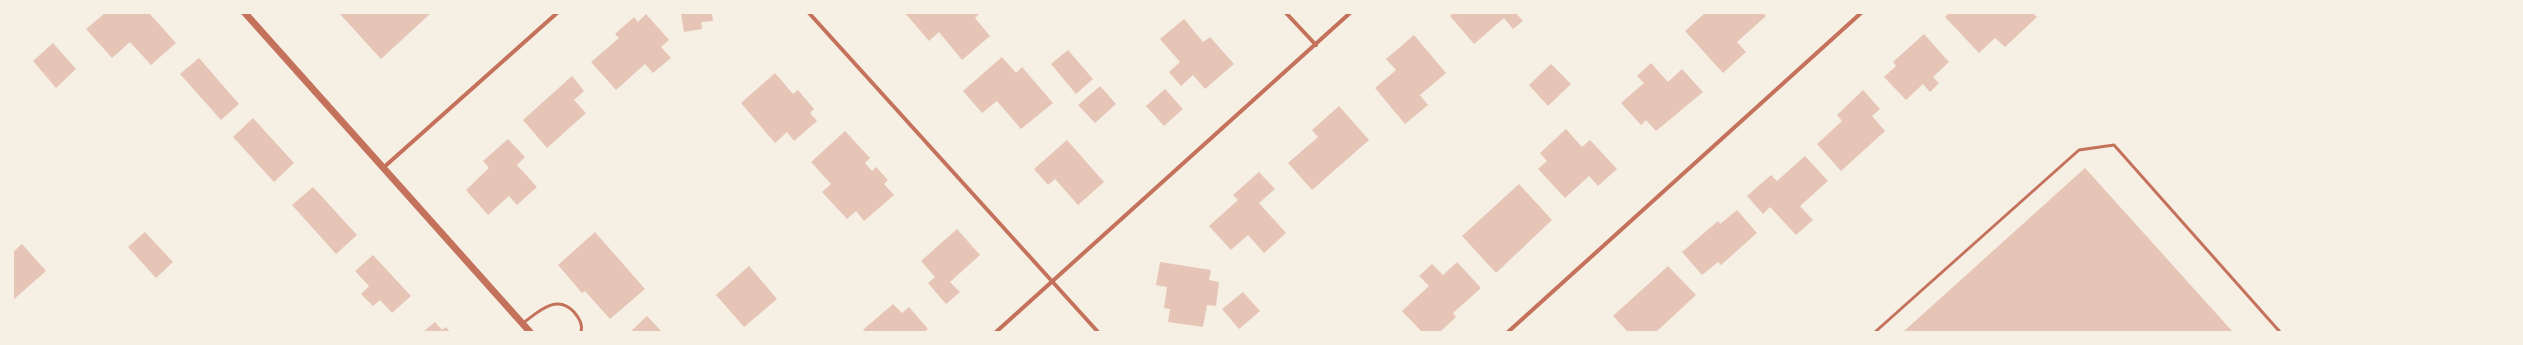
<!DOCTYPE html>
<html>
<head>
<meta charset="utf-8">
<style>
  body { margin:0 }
  #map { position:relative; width:2523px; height:345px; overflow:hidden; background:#f6efe4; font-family:Barlow,sans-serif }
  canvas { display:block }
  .frame { position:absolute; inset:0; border:14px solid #f6efe4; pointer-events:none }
</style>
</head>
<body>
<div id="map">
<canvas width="2523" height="345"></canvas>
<div class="frame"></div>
</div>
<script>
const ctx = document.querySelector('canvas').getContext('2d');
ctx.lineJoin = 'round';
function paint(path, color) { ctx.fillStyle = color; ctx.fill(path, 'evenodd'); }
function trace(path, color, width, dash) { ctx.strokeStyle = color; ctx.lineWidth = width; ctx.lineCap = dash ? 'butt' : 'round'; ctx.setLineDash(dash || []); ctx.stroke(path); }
const building = new Path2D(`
  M105 13H149L176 43 151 65 130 42 112 58 86 29Z
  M339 13H431L381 59Z
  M681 13H712L713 21 701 22 702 29 684 32Z
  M905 13H980L975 18 990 36 962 60 939 32 929 41Z
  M1453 13H1516L1523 21 1513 29 1504 18 1474 44 1450 16Z
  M1705 13H1763L1766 16 1737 42 1746 52 1723 73 1685 31Z
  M1949 13H2033L2037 17 2005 47 1995 38 1979 53 1945 17Z
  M646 14 669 40 661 47 671 58 653 73 645 64 616 90 591 62 619 38 615 34 634 17 638 22Z
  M1184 19 1203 42 1210 37 1234 64 1205 89 1193 75 1181 86 1169 72 1180 62 1160 39Z
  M1924 34 1949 62 1933 77 1939 83 1930 92 1923 84 1906 100 1884 77 1896 66 1893 62Z
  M1414 35 1446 73 1420 95 1428 105 1405 124 1375 88 1396 70 1386 59Z
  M53 43 76 69 56 88 33 61Z
  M1068 50 1093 79 1076 94 1051 64Z
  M1002 57 1016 73 1022 67 1053 103 1021 129 997 101 982 113 963 91Z
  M199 58 239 104 221 120 180 74Z
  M1651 63 1668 82 1682 69 1703 92 1656 131 1646 120 1641 125 1621 103 1644 83 1637 76Z
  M1551 64 1571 84 1548 106 1529 85Z
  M775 73 793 94 798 90 814 109 810 113 817 121 794 141 787 132 775 143 741 103Z
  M572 76 584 91 574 100 586 113 547 148 523 120Z
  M1100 86 1116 104 1095 123 1078 105Z
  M1165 89 1183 109 1164 126 1146 106Z
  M1863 90 1880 109 1872 116 1885 131 1841 171 1817 144 1842 121 1837 115Z
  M1339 106 1369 140 1312 190 1288 163 1318 137 1312 130Z
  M253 118 294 163 274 182 233 137Z
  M1566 129 1582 147 1590 140 1617 169 1598 186 1589 176 1565 198 1538 169 1547 161 1540 153Z
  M845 131 870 158 865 163 872 171 876 167 888 180 884 184 894 195 864 221 856 211 847 219 822 192 831 184 811 162Z
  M508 139 525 157 517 165 537 187 517 205 509 196 488 215 466 190 489 168 483 161Z
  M1067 140 1104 182 1078 205 1055 179 1048 185 1034 169Z
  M1805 156 1828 181 1800 206 1813 220 1796 235 1770 207 1763 214 1747 196 1771 175 1777 181Z
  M2085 168 2233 332H1903Z
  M1259 172 1275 189 1259 203 1286 233 1264 253 1248 235 1231 250 1209 226 1238 200 1233 195Z
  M1519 184 1552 220 1496 273 1462 236Z
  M313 187 357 235 336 254 292 205Z
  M1737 210 1757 233 1721 265 1718 262 1702 275 1682 252 1718 221 1720 224Z
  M957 229 980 255 950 282 960 292 946 304 928 283 935 277 921 261Z
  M145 232 173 262 156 278 128 247Z
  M595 232 645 289 610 319 585 291 582 293 558 265Z
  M22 244 46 271 13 300V252Z
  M373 255 411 296 392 313 380 300 373 306 361 294 369 286 355 271Z
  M1160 262 1211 270 1209 280 1219 282 1216 306 1207 305 1203 327 1168 322 1170 309 1164 308 1167 287 1156 285Z
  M1457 262 1481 288 1453 313 1456 317 1440 332H1422L1402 311 1429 286 1419 276 1432 264 1443 275Z
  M749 266 777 299 744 327 716 295Z
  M1668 266 1696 295 1656 332H1628L1613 316Z
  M1243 292 1260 311 1239 329 1222 309Z
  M893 304 902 313 909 307 928 329 924 332H865L863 330Z
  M647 316 662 332H630Z
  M435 322 442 330 446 327 450 332H423Z`);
const service = new Path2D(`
  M523 323C538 312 557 293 574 312 579 318 583 324 581 332
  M1875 332 2079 150 2114 145 2280 332`);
const minor = new Path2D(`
  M809 13 1098 332
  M1286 13 1316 45
  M383 168 557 13
  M996 332 1350 13
  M1508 332 1861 13`);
const tertiary = new Path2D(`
  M245 13 530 332`);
paint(building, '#e6c5b7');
trace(service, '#c5725c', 3);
trace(minor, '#c5725c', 4);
trace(tertiary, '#c5725c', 7);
</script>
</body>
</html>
